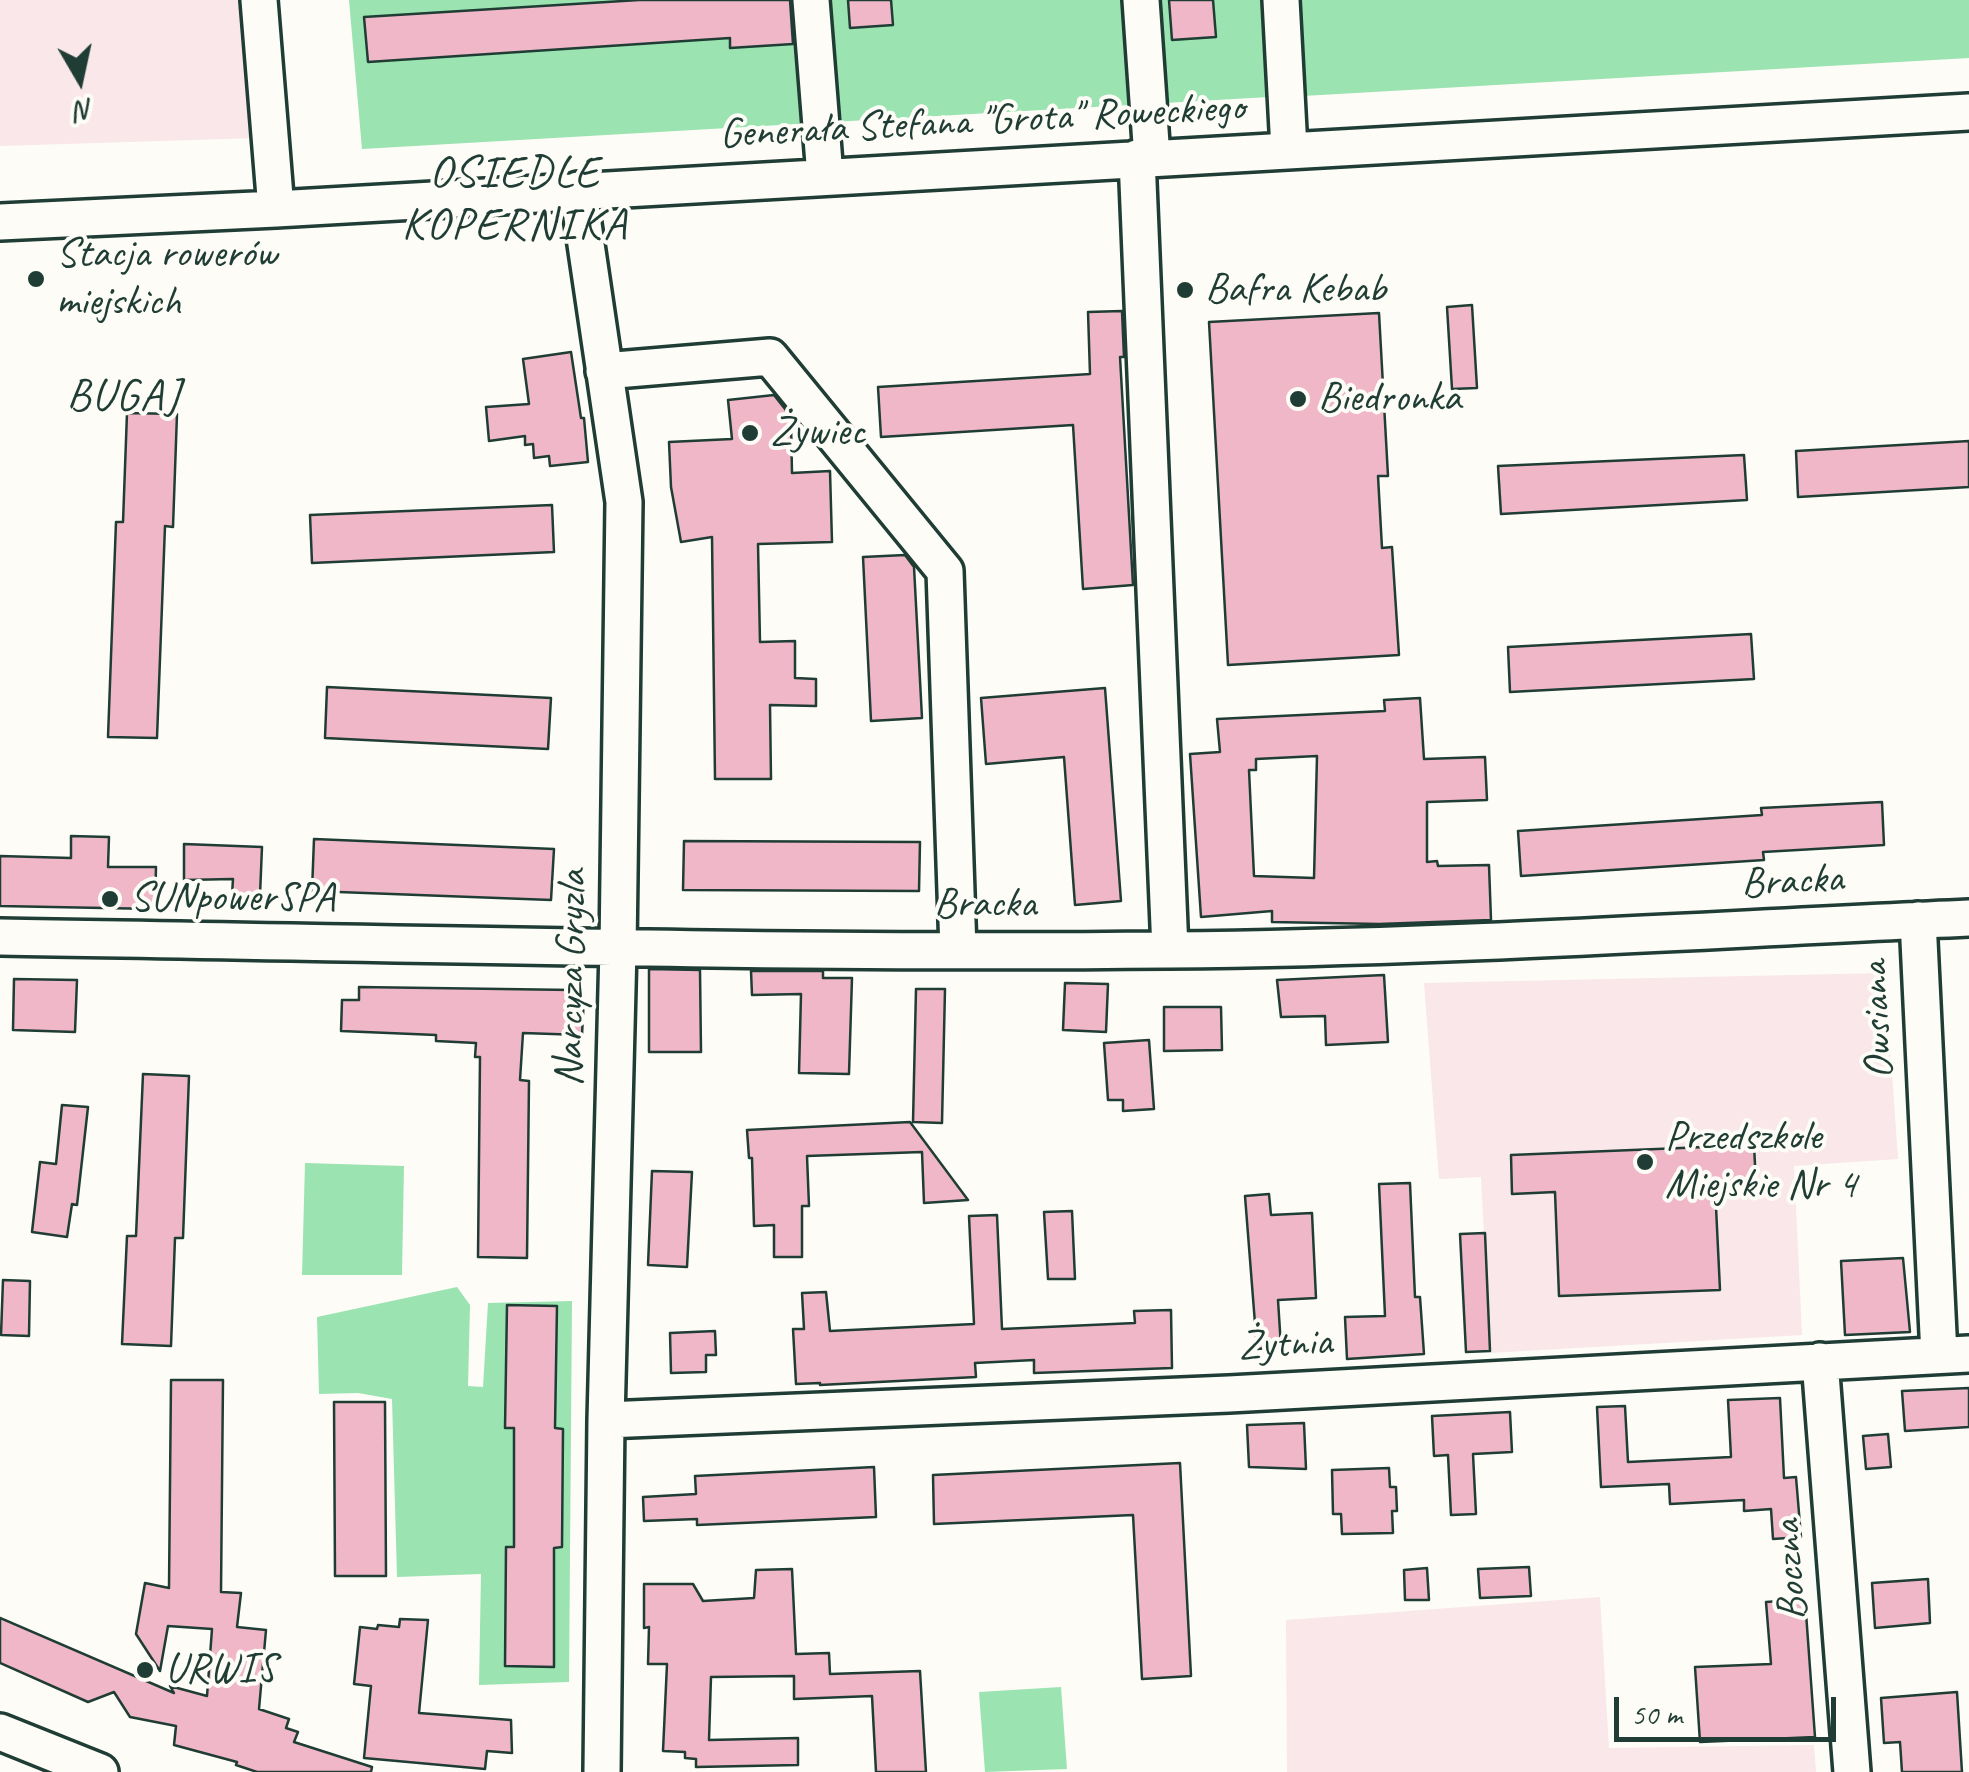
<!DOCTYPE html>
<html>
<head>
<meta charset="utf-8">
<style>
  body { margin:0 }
  #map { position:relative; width:1969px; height:1772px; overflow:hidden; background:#fdfcf7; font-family:Caveat,sans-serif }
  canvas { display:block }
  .north { position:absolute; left:30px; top:30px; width:100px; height:100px; -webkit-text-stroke:8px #fdfcf7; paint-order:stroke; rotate:171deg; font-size:28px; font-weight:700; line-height:40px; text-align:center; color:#1f3d34 }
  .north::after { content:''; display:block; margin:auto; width:35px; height:45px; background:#1f3d34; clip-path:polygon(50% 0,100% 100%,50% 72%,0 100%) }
  .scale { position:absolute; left:1614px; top:1697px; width:222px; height:45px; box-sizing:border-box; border:5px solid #1f3d34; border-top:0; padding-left:12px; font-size:30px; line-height:35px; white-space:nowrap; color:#1f3d34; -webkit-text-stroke:8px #fdfcf7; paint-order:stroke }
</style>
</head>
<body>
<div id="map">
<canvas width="1969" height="1772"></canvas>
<div class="north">N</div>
<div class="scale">50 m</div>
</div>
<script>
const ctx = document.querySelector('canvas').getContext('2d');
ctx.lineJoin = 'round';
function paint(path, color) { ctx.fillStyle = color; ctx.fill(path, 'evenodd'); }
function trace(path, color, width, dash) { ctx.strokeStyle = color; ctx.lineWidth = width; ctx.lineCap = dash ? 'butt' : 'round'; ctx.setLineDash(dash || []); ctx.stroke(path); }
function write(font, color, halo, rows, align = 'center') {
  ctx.font = font + ' Caveat,sans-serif'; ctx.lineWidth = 8; ctx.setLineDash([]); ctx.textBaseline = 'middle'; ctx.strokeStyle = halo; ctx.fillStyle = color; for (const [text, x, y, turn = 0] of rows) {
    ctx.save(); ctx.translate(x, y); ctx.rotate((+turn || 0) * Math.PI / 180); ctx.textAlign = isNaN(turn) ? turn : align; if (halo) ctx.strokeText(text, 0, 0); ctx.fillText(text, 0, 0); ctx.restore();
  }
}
const built = new Path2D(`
  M0 0H250L258 138 0 146Z
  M1885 973 1898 1159 1794 1166 1802 1335 1490 1353 1481 1177 1439 1179 1424 983Z
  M1600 1597 1609 1748 1814 1745 1816 1772H1287L1286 1620Z`);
const green = new Path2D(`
  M349 0H1263L1269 97 362 149Z
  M1296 0H1969V58L1303 96Z
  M305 1163 404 1166 402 1275H302Z
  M457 1287 470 1305 468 1386 483 1387 488 1303 572 1301 569 1682 479 1685 481 1574 397 1577 392 1399 358 1393 319 1394 317 1317Z
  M1061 1687 1067 1769 985 1772 979 1692Z`);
const building = new Path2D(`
  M639 0H790L793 44 730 48V38L368 62 364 17Z
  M848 0H891L893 25 850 28Z
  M1169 0H1213L1216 37 1172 40Z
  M1472 305 1477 388 1452 389 1447 307Z
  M1122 311 1124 357H1120L1133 585 1083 589 1073 425 881 437 878 387 1090 374 1088 312Z
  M1379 313 1388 476H1378L1382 548 1392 547 1399 655 1228 665 1209 322Z
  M571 352 581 418H584L588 462 550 466 549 456 534 458 533 444 525 445V436L489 441 486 407 529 404 523 359Z
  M774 395 796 423H791L792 473 830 471 832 542 758 544 760 642 795 641V678L816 679V706L770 705 771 779H715L712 537 681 542 671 487 669 442 732 439 728 400Z
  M127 413 177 414 173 527 165 526 157 738 108 737 116 522H123Z
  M1969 441V487L1798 497 1796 451Z
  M1744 455 1747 500 1501 514 1498 466Z
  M552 505 554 552 312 563 310 515Z
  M905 555 914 567 922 718 871 721 863 557Z
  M1751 634 1754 679 1510 692 1508 647Z
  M327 687 551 698 548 749 325 738Z
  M1105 688 1121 901 1075 905 1064 757 986 764 981 698Z
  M1420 698 1424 759 1485 757 1487 800 1427 802V862L1437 861 1438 866 1489 865 1491 920 1379 924 1272 922V911L1201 917 1190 754 1220 752 1217 719 1385 711 1384 700ZM1317 756 1314 878 1254 876 1249 770H1256V759Z
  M1882 802 1884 845 1763 852 1764 860 1521 876 1518 831 1762 815 1761 808Z
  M71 836 109 837 108 867H156L155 909 0 906V856L71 858Z
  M314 839 554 849 551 900 312 891Z
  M684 841 920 842 919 891 683 890Z
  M184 844 262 847 260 895H232L233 879 184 880Z
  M649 969 700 970 701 1052H649Z
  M751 971H823V978H852L849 1074 799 1073 801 994 752 995Z
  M1384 975 1388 1042 1326 1045 1325 1016 1281 1017 1277 980Z
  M14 979 77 980 75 1032 13 1030Z
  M1065 983 1108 984 1106 1032 1063 1030Z
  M359 987 573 990 584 996 582 1035 523 1033 520 1080 529 1081 527 1258 478 1257 480 1057H475L476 1043 436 1041V1035L341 1031 342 1000H359Z
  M916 989H945L942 1123 913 1122Z
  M1164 1007H1221L1222 1050 1164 1051Z
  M1149 1040 1154 1109 1123 1111V1100H1108L1104 1043Z
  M143 1074 189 1076 183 1238H175L171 1346 122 1344 127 1236H136Z
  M62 1105 88 1107 77 1205 72 1204 67 1237 32 1232 40 1162 56 1164Z
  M910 1122 968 1200 924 1203 922 1152 807 1156 809 1206H802V1257H774V1225L754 1226 752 1158H749L747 1130Z
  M1754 1145 1756 1184 1715 1186 1720 1290 1559 1296 1555 1192 1512 1194 1511 1155Z
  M652 1171 692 1172 687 1267 648 1265Z
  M1410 1183 1415 1297H1420L1424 1354 1347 1359 1345 1317 1385 1316 1379 1184Z
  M1269 1194 1271 1215 1312 1213 1316 1298 1278 1300 1281 1347 1257 1349 1245 1196Z
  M1072 1211 1075 1279H1048L1044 1212Z
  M997 1215 1002 1329 1135 1323 1134 1311 1171 1310 1172 1368 1034 1373V1360L975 1363 976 1377 820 1385V1383L796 1384 793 1329H804L802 1293 826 1292 830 1331 974 1324 969 1216Z
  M1485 1233 1490 1351 1466 1352 1460 1234Z
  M1903 1258 1910 1332 1845 1335 1841 1261Z
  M3 1280 30 1281 29 1336 1 1335Z
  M507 1305 557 1306 555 1428 563 1429 562 1547 554 1548V1667L505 1666 506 1547H514V1428H505Z
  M715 1331 716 1355H706V1372L671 1373 670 1333Z
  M171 1380H223L221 1592 241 1593 237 1627 266 1630 259 1709 289 1719 286 1728 298 1732 294 1742 372 1767 371 1772H257L236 1765 237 1762 174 1745 176 1726 130 1717 114 1692 88 1702 0 1663V1618L174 1693 170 1686 207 1696 212 1629 168 1626 160 1671 136 1634 145 1583 169 1588Z
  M1969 1388V1427L1905 1431 1902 1391Z
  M1780 1398 1784 1478 1796 1477 1801 1537 1773 1539 1771 1509 1744 1511V1500L1670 1504 1669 1484 1601 1487 1597 1407 1625 1406 1628 1462 1731 1457 1728 1400Z
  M334 1402H385L386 1576H335Z
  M1510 1412 1512 1452 1473 1454 1476 1514 1451 1515 1448 1455 1434 1456 1432 1416Z
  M1304 1423 1306 1469 1249 1467 1247 1425Z
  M1888 1434 1891 1467 1866 1469 1863 1436Z
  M1180 1463 1191 1676 1142 1679 1133 1515 934 1524 933 1475Z
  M874 1467 876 1517 697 1525V1519L644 1521 643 1497 696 1494 695 1476Z
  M1389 1468 1390 1487H1396L1397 1511H1392L1393 1533 1342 1534 1341 1514H1333L1332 1470Z
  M1529 1567 1531 1596 1480 1598 1478 1569Z
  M1427 1568 1429 1600H1405L1404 1570Z
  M792 1569 796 1654 829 1653 830 1674 920 1671 926 1772H876L872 1696 794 1699V1676L711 1677 709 1740 798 1738V1765L696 1767V1759L685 1758V1752L663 1751 667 1664H648L649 1627 644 1628V1584H693L703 1601 754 1598 756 1570Z
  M1928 1579 1930 1623 1875 1628 1872 1583Z
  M1805 1599 1815 1737 1700 1742 1695 1667 1771 1664 1766 1602Z
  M400 1619 428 1620 419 1713 511 1720 512 1753 487 1751 485 1769 364 1758 371 1686 354 1684 360 1627 377 1629 378 1625 399 1627Z
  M1957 1692 1962 1772H1902L1900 1742 1884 1743 1881 1698Z`);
const minor = new Path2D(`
  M259 0 276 209
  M811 0 825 176
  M1141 0 1152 158
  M1281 0 1289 149
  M1137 158 1170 950
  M578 190 624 502 618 949 606 1420 602 1772
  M0 222 276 209 1969 112
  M604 371 770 357 945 571 958 950
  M1918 920 1939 1355
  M0 937C389 943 779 954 1168 950 1435 948 1702 930 1969 918
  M1820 1361 1852 1772
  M606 1420 1229 1394 1969 1354
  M0 1732 100 1772`);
const markers = [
  [36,279,10,"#1f3d34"],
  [1185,290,10,"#1f3d34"],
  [1298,399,10,"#1f3d34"],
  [750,433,10,"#1f3d34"],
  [110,899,10,"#1f3d34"],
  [1645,1162,10,"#1f3d34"],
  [145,1670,10,"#1f3d34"]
];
const streetNames = [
  ["Generała Stefana \"Grota\" Roweckiego",982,122,-3],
  ["Bracka",1792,882,-3],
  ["Bracka",985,905],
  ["Narcyza Gryzla",572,978,-89],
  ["Owsiana",1878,1020,-93],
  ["Żytnia",1285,1345,-3],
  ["Boczna",1791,1570,-94]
];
const poiNames = [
  ["Stacja rowerów",56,255],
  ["miejskich",56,303],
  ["Bafra Kebab",1205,290],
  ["Biedronka",1318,399],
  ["Żywiec",770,433],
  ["SUNpowerSPA",130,899],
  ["Przedszkole",1665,1138],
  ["Miejskie Nr 4",1665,1186],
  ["URWIS",165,1670]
];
const neighbourhoodNames = [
  ["OSIEDLE",515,174],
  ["KOPERNIKA",515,226],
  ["BUGAJ",124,397]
];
paint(built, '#f9e7e9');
paint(green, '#9be3b1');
paint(building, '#f0b7c8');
trace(building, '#1f3d34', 2.5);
trace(minor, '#1f3d34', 42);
trace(minor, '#fdfcf7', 35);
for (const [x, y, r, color] of markers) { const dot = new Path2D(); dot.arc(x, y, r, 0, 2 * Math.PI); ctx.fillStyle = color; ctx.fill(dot); trace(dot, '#fdfcf7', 4); }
write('42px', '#1f3d34', '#fdfcf7', streetNames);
write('42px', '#1f3d34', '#fdfcf7', poiNames, 'left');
ctx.letterSpacing = '2.5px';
write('45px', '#1f3d34', '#fdfcf7', neighbourhoodNames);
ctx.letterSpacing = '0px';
</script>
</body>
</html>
